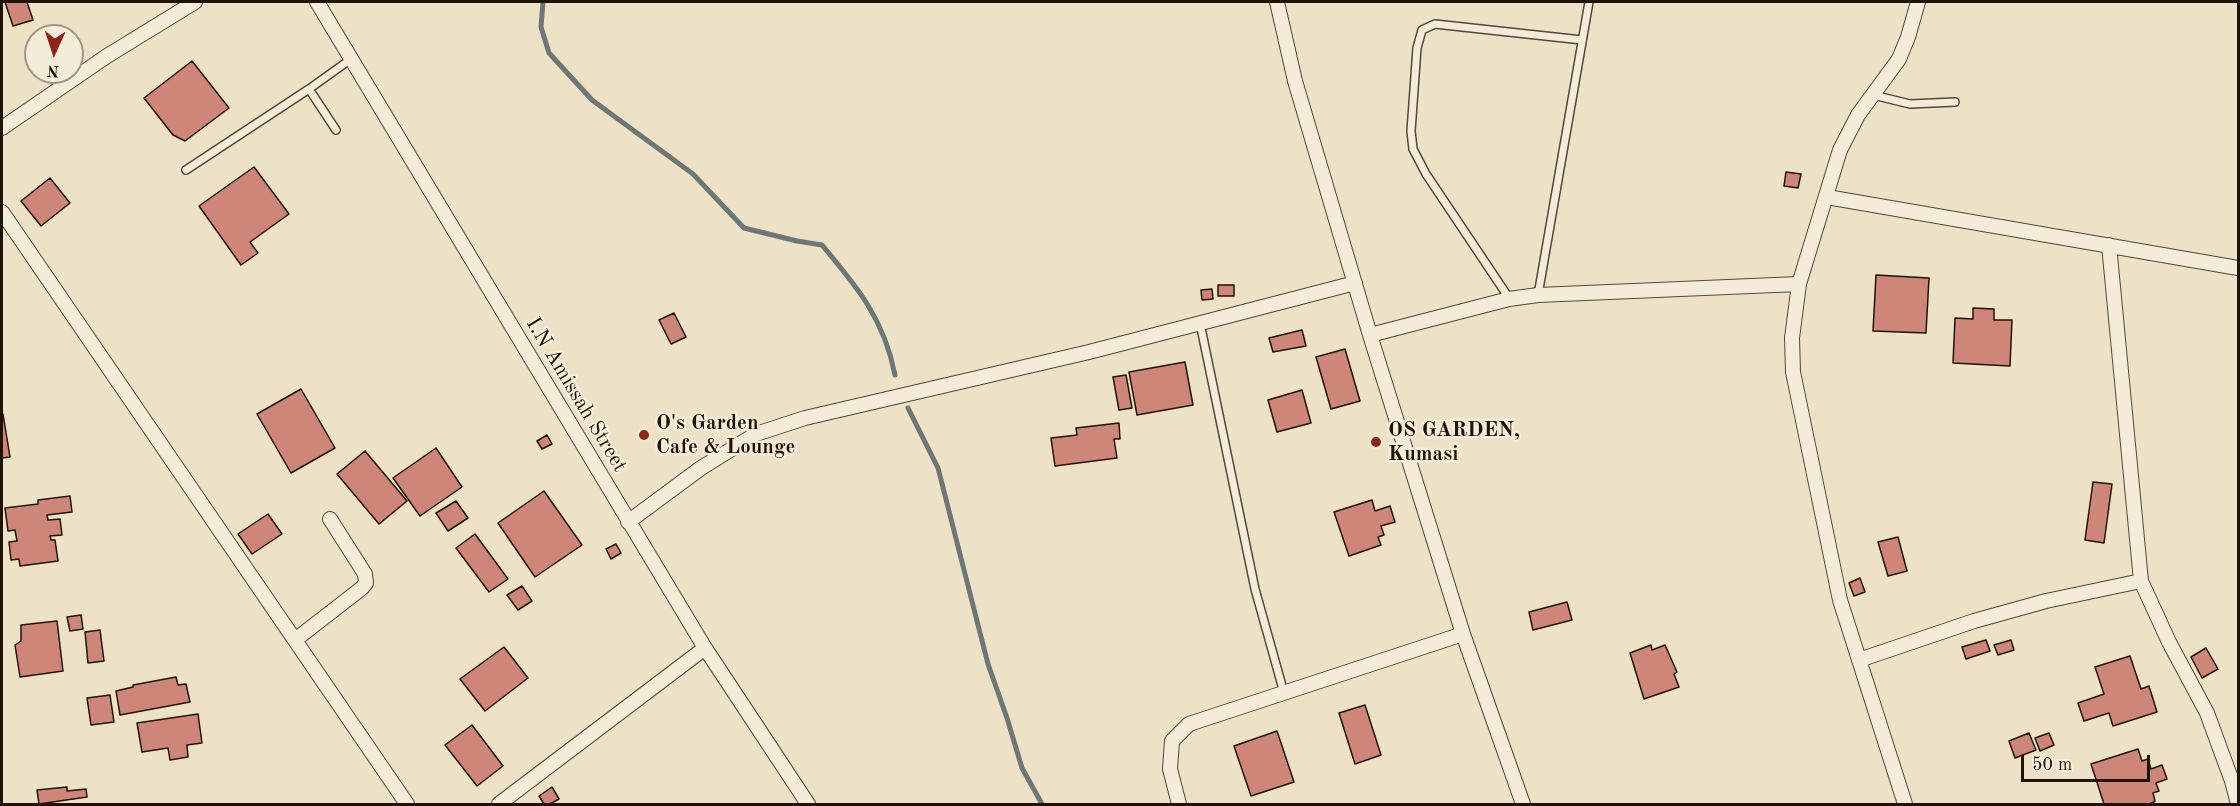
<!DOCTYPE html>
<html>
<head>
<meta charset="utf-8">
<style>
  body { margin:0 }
  #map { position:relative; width:2240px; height:806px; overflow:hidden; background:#ede2c5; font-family:"Old Standard TT",serif }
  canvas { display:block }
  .frame { position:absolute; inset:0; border:3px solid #201306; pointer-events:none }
  .north { position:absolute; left:24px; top:24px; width:60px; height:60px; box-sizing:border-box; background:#f3ecd9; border:2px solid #9f9585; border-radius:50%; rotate:183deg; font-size:16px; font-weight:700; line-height:24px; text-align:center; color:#201306 }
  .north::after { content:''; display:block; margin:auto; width:21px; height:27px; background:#8f2418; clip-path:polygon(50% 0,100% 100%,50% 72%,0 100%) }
  .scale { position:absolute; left:2021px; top:755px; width:129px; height:27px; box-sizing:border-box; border:3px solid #201306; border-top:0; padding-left:8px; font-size:18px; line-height:21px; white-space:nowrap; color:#201306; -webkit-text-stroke:4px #f3ecd9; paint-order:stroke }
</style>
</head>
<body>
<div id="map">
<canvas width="2240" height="806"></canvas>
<div class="frame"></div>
<div class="north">N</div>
<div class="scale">50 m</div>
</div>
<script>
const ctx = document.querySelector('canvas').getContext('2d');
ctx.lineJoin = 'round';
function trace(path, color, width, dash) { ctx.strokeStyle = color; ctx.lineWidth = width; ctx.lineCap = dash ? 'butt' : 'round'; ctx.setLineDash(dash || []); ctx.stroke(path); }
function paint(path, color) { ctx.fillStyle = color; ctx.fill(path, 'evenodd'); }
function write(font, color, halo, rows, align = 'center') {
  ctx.font = font + ' "Old Standard TT",serif'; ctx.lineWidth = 5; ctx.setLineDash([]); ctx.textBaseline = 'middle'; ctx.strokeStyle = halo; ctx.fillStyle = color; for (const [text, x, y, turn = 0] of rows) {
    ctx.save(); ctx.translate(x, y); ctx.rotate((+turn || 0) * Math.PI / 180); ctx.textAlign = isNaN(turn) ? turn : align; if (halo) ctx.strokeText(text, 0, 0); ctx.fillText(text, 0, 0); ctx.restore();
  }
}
const stream = new Path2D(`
  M543 2 541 27 549 53 592 100 693 174 744 228 797 241 822 245C858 288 884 319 895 375
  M908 408 938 468 988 664 1007 718 1022 768 1042 804`);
const building = new Path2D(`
  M5 2H27L33 20 13 26Z
  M192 61 229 108 185 141 173 135 144 98Z
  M254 167 289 214 250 242 258 253 241 265 199 206Z
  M1786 172 1801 174 1798 188 1784 186Z
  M50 178 70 203 41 226 21 201Z
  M1876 275 1929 278 1926 333 1873 331Z
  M1218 285H1234V296H1218Z
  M1212 289 1213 299 1202 300 1201 290Z
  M1973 308 1994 309V320H2012L2010 366 1953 363 1955 318 1973 319Z
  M674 313 686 337 671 344 659 320Z
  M1302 330 1306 346 1273 352 1269 338Z
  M1345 349 1360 401 1331 409 1316 357Z
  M1185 362 1193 405 1137 415 1129 372Z
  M1126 375 1132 408 1119 410 1113 377Z
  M301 389 335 448 291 473 257 414Z
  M1302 390 1311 423 1277 432 1268 400Z
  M2 414H3L10 457 2 458Z
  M1119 423 1120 439H1114L1117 458 1055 466 1051 438 1077 435 1076 428Z
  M547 435 552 444 542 449 537 441Z
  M436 448 462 487 420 516 393 478Z
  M365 451 407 501 379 524 337 474Z
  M2093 482 2112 484 2104 543 2085 540Z
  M544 491 582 545 535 577 498 523Z
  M70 496 72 512 47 515 48 520 60 519 62 535 50 536 51 540H55L58 561 20 566 19 559 11 560 9 542 17 541 15 530 8 531 5 508 38 504V500Z
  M1372 500 1375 511 1390 506 1395 522 1381 526 1384 535 1378 537 1381 545 1349 556 1334 512Z
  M456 501 468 518 448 531 436 513Z
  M268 514 282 534 252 554 238 534Z
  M475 534 508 579 489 592 456 548Z
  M1898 537 1907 571 1888 576 1878 542Z
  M616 544 621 553 611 559 606 549Z
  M1860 578 1865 592 1854 596 1849 583Z
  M522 586 532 601 518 610 507 595Z
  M1567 602 1572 620 1533 630 1529 612Z
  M81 615 83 629 70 631 67 617Z
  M57 621 63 671 20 677 15 645 21 641V625Z
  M100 630 104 661 88 663 85 632Z
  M1986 640 1990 651 1966 659 1962 647Z
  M2011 640 2014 650 1998 655 1994 645Z
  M1651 645 1652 650 1665 645 1677 672 1674 674 1679 687 1644 699 1630 653Z
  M504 647 528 678 485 711 460 679Z
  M2206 648 2218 669 2202 678 2191 657Z
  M2130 656 2141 689 2149 686 2157 712 2113 726 2109 713 2084 721 2078 703 2104 694 2095 667Z
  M176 677 178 685 186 684 190 702 120 715 116 691 133 687V685Z
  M110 695 114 722 91 725 87 698Z
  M1365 705 1381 755 1355 764 1339 713Z
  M198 714 202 743 187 745 188 757 170 760 168 748 142 752 137 723Z
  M472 725 503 766 477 786 445 745Z
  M1277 731 1294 782 1251 796 1234 746Z
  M2029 733 2036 750 2015 758 2009 741Z
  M2049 733 2054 745 2040 751 2035 738Z
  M2138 749 2142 761 2148 759 2151 769 2162 765 2167 779 2156 783 2159 791 2153 793 2155 801 2150 804H2104L2091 764Z
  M67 787V791L86 789 87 797 39 804 37 790Z
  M552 787 559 799 550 804H544L539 796Z`);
const lane = new Path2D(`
  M309 89 336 130
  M1873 95 1910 104 1955 102
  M186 170 309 89 351 59
  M1538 295 1589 2
  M1509 298 1426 174 1413 149 1411 131 1417 48 1422 30 1435 24 1582 40
  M1200 323 1255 589 1284 693`);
const street = new Path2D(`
  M317 2 705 648 808 804
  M1277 2 1295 81 1370 335 1463 634 1523 804
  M2 128 107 56 195 2
  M1827 197 2238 268
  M2 212 407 804
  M2109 245 2141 581
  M1370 335 1509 299 1538 295 1799 284
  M628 522 701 468 756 434 805 418 1089 352 1355 283
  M295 640 362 588 366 583 365 574 330 519
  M1859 660 1974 621 2046 601 2141 581 2169 642 2207 713 2232 781 2238 804
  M499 804 705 648
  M1179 804 1170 769 1172 741 1189 724 1463 634
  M1905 804 1840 600 1793 372 1792 338 1799 284 1840 150 1858 115 1899 59 1908 37 1918 2`);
const markers = [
  [644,435,6,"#8f2418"],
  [1376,442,6,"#8f2418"]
];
const streetNames = [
  ["I.N Amissah Street",576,395,59]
];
const poiNames = [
  ["O's Garden",656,423],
  ["Cafe & Lounge",656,447],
  ["OS GARDEN,",1388,430],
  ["Kumasi",1388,454]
];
trace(stream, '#6c7776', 5);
paint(building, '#cd8677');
trace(building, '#201306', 1.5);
trace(lane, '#534736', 10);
trace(street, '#534736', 16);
trace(lane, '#f3ecd9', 7);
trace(street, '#f3ecd9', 14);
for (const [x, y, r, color] of markers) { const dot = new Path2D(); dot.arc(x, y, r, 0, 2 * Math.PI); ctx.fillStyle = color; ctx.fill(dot); trace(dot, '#f3ecd9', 2); }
write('21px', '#201306', '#f3ecd9', streetNames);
write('bold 21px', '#201306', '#f3ecd9', poiNames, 'left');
</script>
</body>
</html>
